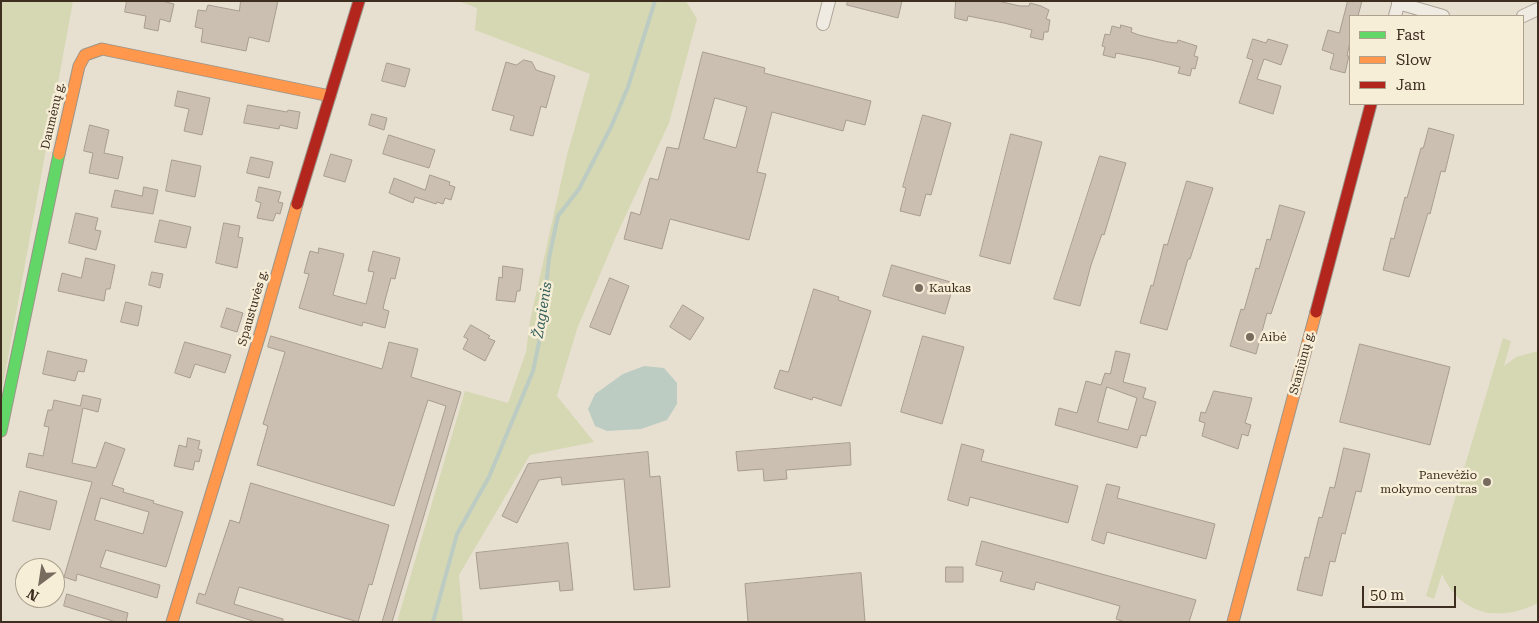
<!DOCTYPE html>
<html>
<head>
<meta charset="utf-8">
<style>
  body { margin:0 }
  #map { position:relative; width:1539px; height:623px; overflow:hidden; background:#e7e0d1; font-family:"Roboto Serif",serif }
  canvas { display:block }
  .frame { position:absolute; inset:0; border:2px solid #3d2e20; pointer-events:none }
  .legend { position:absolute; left:1349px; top:15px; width:175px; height:90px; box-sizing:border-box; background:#f7eed8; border:1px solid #ada18e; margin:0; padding:6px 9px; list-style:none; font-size:15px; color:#3d2e20 }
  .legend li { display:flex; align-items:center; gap:10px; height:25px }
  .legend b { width:25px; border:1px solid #ada18e }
  .north { position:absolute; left:15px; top:558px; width:50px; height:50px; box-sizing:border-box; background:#f7eed8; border:1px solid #ada18e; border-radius:50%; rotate:211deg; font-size:14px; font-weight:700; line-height:20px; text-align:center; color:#3d2e20 }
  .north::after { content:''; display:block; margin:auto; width:18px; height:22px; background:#786c5e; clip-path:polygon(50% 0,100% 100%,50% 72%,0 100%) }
  .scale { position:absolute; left:1362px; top:586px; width:94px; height:22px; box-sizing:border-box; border:2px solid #3d2e20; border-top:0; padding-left:6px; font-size:15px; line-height:18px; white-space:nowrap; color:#3d2e20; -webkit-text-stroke:4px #f7eed8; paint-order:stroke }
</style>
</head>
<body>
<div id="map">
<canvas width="1539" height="623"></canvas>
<div class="frame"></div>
<ul class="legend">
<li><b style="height:6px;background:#63d668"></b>Fast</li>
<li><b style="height:6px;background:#ff974d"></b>Slow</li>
<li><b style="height:6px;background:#b3261e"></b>Jam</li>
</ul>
<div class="north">N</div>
<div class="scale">50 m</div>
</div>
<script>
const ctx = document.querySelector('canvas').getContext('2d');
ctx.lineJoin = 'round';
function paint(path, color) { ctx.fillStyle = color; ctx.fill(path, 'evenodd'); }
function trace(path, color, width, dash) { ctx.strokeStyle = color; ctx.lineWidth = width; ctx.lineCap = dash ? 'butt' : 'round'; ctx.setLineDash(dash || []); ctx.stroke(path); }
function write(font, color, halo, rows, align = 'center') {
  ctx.font = font + ' "Roboto Serif",serif'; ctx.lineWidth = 5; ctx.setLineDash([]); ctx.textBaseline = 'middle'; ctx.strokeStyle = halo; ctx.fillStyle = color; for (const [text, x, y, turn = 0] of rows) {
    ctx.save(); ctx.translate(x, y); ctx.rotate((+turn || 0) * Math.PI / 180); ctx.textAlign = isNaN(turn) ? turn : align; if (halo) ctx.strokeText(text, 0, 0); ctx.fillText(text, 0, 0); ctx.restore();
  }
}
const green = new Path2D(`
  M1 1H73L1 396Z
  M458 1H686L697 19 669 123 617 234 577 329 557 396 594 442 530 455 459 575 463 622H397L465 391 508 403 526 352 530 321 567 155 590 74 475 30 477 8Z
  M1503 338 1511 341 1504 366 1516 357 1538 351V603C1499 623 1460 615 1442 574L1434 599 1426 596Z`);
const water = new Path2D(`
  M644 366 664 368 677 383V404L667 420 641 429 607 431 595 426 588 409 595 394 623 374Z`);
const stream = new Path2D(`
  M433 622 457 534 489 477 533 371 541 333 549 258 558 216 579 189 611 127 628 87 655 1`);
const building = new Path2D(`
  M127 1H162L174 4 170 22 160 19 158 31 144 28 146 16 125 12Z
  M241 1H278L269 42 249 37 246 51 201 42 203 29 195 27 198 10 206 11 208 5 239 11Z
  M848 1H902L898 18 847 5Z
  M956 1H998L1020 6H1029L1030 3 1041 6 1049 10 1046 19 1050 20 1048 32H1044L1043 40 1030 37 1032 30 1004 23 968 16 967 21 955 18Z
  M1348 1H1362L1358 16H1350V42L1347 56H1349L1345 73 1330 69 1334 54 1322 50 1328 30 1339 33Z
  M1121 25 1132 28 1131 32 1139 35 1168 42 1177 43 1178 40 1197 46 1194 56 1198 57 1195 69 1192 68 1190 76 1178 73 1180 67 1151 60 1116 53 1115 58 1103 55 1105 47 1102 46 1105 34 1110 35 1112 26 1120 28Z
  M1253 39 1266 43 1268 39 1288 45 1281 65 1264 59 1257 79 1281 86 1273 114 1239 103 1253 60 1247 58Z
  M703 52 765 68 764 73 871 101 865 125 846 120 843 131 772 112 757 172 766 174 749 240 670 219 662 249 624 239 631 212 640 215 650 178 658 180 667 147 678 149ZM715 98 747 107 736 148 704 139Z
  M524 60 532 62 536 70 555 76 546 108 541 106 533 136 510 130 514 116 492 110 506 62 516 65Z
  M387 63 410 69 405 87 382 81Z
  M178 91 210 98 202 135 184 131 189 109 175 106Z
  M248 105 287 112 288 110 300 112 297 129 280 125 279 129 244 123Z
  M372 114 387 118 384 130 369 125Z
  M923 115 951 123 931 195 926 194 920 216 900 211 906 188 903 187Z
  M90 125 109 130 104 153 123 157 118 179 89 173 93 153 84 151Z
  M1429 128 1454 135 1445 172 1441 171 1430 214 1428 213 1409 277 1383 270 1391 238 1394 239 1405 197 1407 198 1421 148H1423Z
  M1011 134 1042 142 1010 264 980 256Z
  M389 135 435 150 429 168 383 154Z
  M331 154 352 160 345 182 324 176Z
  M1100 156 1126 163 1104 235 1102 234 1091 265 1080 306 1054 299Z
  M251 157 273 162 269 178 247 173Z
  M172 160 201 166 195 197 166 191Z
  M430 175 450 182 449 185 455 187 451 200 445 198 443 204 437 202 436 204 415 197 413 203 389 193 394 178 425 190Z
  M1187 181 1213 188 1190 259H1188L1167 330 1140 323 1151 285 1153 286 1164 244 1167 245Z
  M144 187 158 190 153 214 111 207 115 190 142 196Z
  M259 187 281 192 278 202 283 203 280 214 276 213 273 221 257 218 261 203 256 201Z
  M1280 205 1305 212 1271 314 1267 313 1256 354 1230 346 1241 309 1244 310 1256 268 1259 269 1267 239 1270 240Z
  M76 213 98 218 95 230 101 231 96 250 69 243Z
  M160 220 191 227 186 248 155 242Z
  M224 223 240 226 238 237 243 238 237 268 216 263Z
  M319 248 344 254 333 295 366 304 374 272 368 271 373 251 400 258 395 279 391 278 384 304 383 309 389 311 385 328 363 322 362 326 299 308 309 274 304 273 310 251 318 253Z
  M86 258 115 265 110 289H106L104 301 58 291 62 273 81 278Z
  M892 265 954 283 945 314 883 296Z
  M503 266 523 269 520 291H517L515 302 496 300 499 277 502 278Z
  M152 272 163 274 160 288 149 285Z
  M610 278 629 286 610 335 590 327Z
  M814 289 839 297 838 300 871 311 841 406 813 397 812 400 774 388 780 370 788 372Z
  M126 302 142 306 138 326 121 322Z
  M683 305 704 318 690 340 670 327Z
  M227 308 243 313 237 332 221 327Z
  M471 325 490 336 488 338 495 341 485 361 463 349 468 339 464 337Z
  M271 336 382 369 389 342 418 349 411 377 461 392 392 622H382L446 406 428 400 394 506 257 465 268 426 263 424 285 352 268 347Z
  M923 336 964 347 942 424 901 412Z
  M185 342 231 355 225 373 195 364 190 378 175 373Z
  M1360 344 1450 367 1430 445 1340 422Z
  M48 351 87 360 84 372 78 371 75 381 43 374Z
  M1116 351 1130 354 1123 382 1146 388 1143 398 1156 402 1146 436 1141 435 1137 448 1055 425 1059 408 1077 413 1086 381 1101 385 1105 373 1110 374ZM1107 387 1137 398 1128 430 1098 422Z
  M1214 391 1252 398 1245 423 1251 425 1248 436 1242 434 1238 449 1202 436 1205 423 1199 421 1201 412 1205 413Z
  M83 395 101 399 98 412 83 408 72 463 96 468 105 442 125 449 112 485 124 489 123 492 154 501 153 503 183 512 166 567 106 550 100 567 160 585 157 598 77 574 76 581 64 577 92 482 26 467 29 453 43 456 49 427 44 426 48 410H52L54 400 80 406ZM101 498 149 512 143 534 95 520Z
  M188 438 200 441 198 449 202 450 199 462 195 461 193 470 174 466 179 445 186 447Z
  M850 443 851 465 786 470 787 479 764 481 763 469 738 471 736 452Z
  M962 444 984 450 981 461 1078 486 1068 523 970 497 968 506 948 500Z
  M1344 448 1370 454 1361 492 1356 491 1345 534 1342 533 1335 562 1330 561 1322 596 1297 590 1305 557 1309 558 1319 517 1322 518 1330 487 1334 488Z
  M648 452 650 477 660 476 670 587 634 590 624 479 562 485 561 477 539 480 517 523 502 516 528 464Z
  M251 483 389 525 372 585 369 584 358 622 239 587 234 604 283 619V622H256L196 603 199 593 205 595 230 520 239 523Z
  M1107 484 1120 487 1117 498 1215 524 1206 559 1107 532 1104 544 1092 540Z
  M20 491 57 501 50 530 13 521Z
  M982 541 1196 600 1189 622H1125L1116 619 1120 606 1036 582 1034 590 1000 581 1003 572 976 565Z
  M568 543 573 590 560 591 559 581 480 589 476 553Z
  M946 567H963V582H946Z
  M861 573 865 622H748L745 584Z
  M67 594 128 613 126 622H116L64 606Z`);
const street = new Path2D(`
  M1398 3 1443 16
  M1395 16 1399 1
  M1523 16 1538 9
  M823 24 829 1`);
const fast = new Path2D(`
  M1 431 59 154`);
const slow = new Path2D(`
  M59 154 79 66 85 55 102 49 330 96
  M172 622 261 331 297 204
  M1233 622 1316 312`);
const jam = new Path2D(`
  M297 204 359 1
  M1316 312 1371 104`);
const markers = [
  [919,288,5,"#786c5e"],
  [1250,337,5,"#786c5e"],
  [1487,482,5,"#786c5e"]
];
const streetNames = [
  ["Daumėnų g.",53,116,-77],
  ["Spaustuvės g.",253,308,-74],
  ["Staniūnų g.",1302,363,-75]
];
const poiNames = [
  ["Kaukas",929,288],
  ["Aibė",1260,337],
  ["Panevėžio",1477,475,"right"],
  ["mokymo centras",1477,489,"right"]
];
const waterNames = [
  ["Žagienis",543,310,-81]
];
paint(green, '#d6d7b3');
paint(water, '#bcccc2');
trace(stream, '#bcccc2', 4);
paint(building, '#cbbfb2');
trace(building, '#a89c90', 1);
trace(street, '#ada599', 14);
trace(fast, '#9c958a', 13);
trace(slow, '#9c958a', 13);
trace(jam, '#9c958a', 13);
trace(street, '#efebe3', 12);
trace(fast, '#63d668', 11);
trace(slow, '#ff974d', 11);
trace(jam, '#b3261e', 11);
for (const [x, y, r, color] of markers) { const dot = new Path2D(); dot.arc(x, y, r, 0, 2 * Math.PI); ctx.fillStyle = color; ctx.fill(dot); trace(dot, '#f7eed8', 2); }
write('12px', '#3d2e20', '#f7eed8', streetNames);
write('12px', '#3d2e20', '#f7eed8', poiNames, 'left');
write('italic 14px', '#2f5d5a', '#f7eed8', waterNames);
</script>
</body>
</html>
